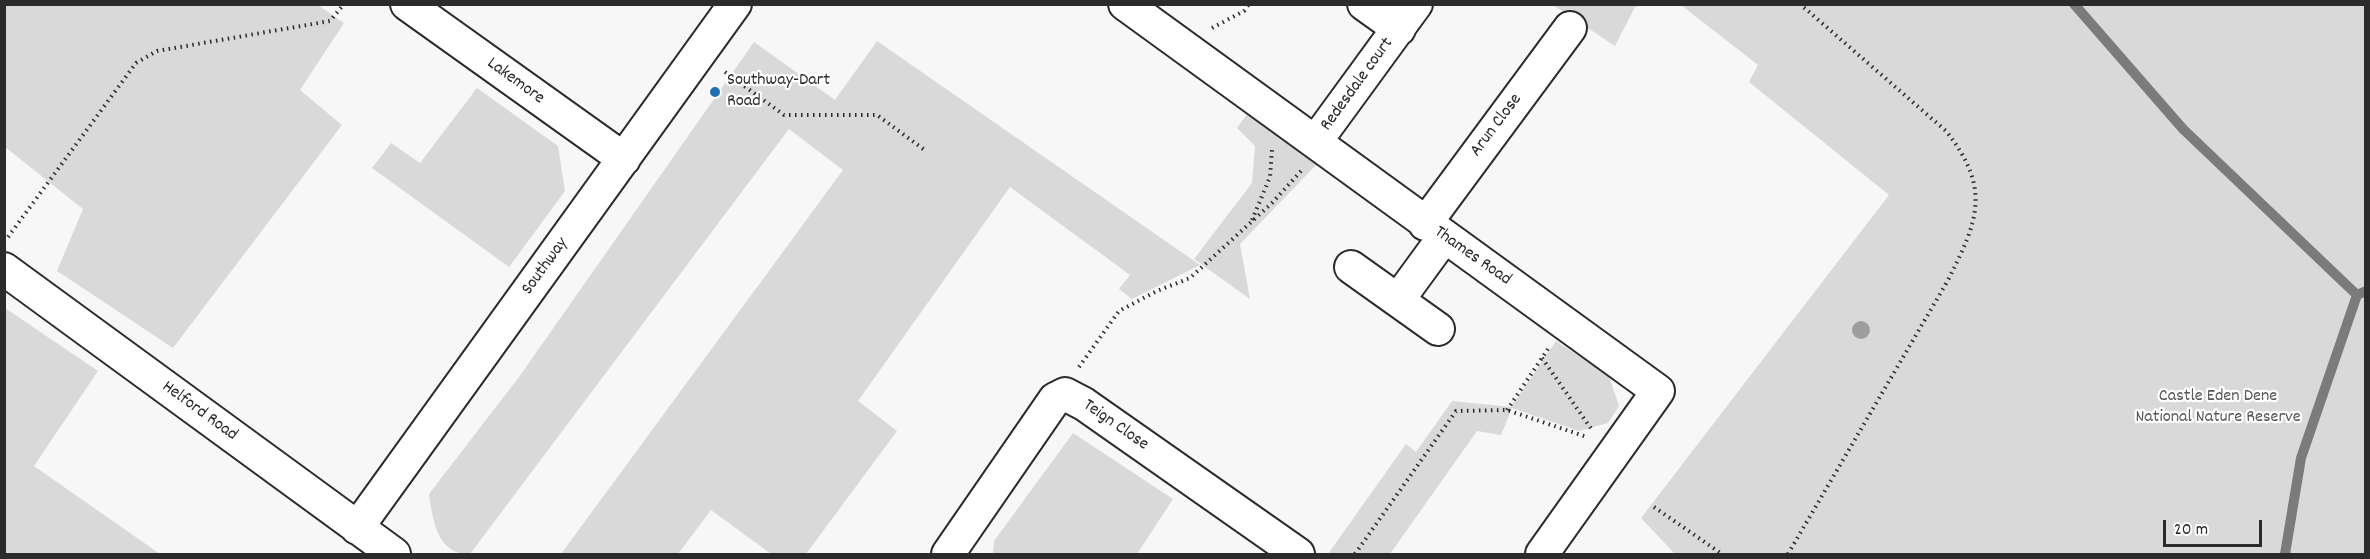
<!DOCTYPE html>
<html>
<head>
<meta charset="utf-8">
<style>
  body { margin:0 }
  #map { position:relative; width:2370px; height:559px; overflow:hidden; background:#f7f7f7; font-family:Dekko,sans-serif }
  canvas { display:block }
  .frame { position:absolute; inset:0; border:6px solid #2b2b2b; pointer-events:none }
  .scale { position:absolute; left:2163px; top:520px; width:99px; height:27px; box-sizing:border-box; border:3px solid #2b2b2b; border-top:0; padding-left:8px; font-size:18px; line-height:21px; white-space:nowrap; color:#2b2b2b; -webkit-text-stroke:4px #fff; paint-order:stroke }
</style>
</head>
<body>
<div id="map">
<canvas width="2370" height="559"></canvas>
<div class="frame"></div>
<div class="scale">20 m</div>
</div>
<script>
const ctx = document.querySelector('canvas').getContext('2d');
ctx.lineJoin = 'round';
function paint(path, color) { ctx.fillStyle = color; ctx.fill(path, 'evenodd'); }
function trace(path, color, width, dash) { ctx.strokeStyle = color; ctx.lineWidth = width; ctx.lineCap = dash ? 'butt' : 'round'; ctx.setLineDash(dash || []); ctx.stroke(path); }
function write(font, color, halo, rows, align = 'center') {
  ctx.font = font + ' Dekko,sans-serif'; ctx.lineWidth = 4.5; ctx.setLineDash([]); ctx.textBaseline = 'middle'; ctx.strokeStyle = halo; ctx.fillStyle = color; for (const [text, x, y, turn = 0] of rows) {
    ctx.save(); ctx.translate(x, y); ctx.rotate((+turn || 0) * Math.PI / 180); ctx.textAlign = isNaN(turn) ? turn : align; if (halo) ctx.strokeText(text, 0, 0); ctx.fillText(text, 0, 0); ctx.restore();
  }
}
const green = new Path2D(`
  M4 5H318L344 23 300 90 342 125 173 348 57 271 83 209 5 147Z
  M1553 5H1642L1635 7 1615 46Z
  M1681 5H2365V554H1675L1641 518 1889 195 1749 82 1758 65Z
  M877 41 1200 265 1132 299 1119 289 1130 275 1010 187 858 401 897 431 806 554H771L711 510 678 554H561L843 170 789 129 470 554C437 555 433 520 429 494L519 377 754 42 835 100Z
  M477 88 558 146 565 191 509 267 372 168 391 143 420 163Z
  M1248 113 1318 163 1240 244 1250 299 1194 259 1252 183 1255 146 1237 128Z
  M5 308 98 371 34 466 160 554H5Z
  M1556 341 1609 376 1619 406 1608 423 1579 431 1512 408 1501 435 1477 431 1390 554H1328L1406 444 1416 452 1452 401 1511 407Z
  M1073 433 1173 499 1137 554H993L994 541Z`);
const stream = new Path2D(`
  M2074 4 2183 129 2357 295
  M2285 554 2301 458 2357 295 2366 291`);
const path = new Path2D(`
  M1212 28 1244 11 1249 4
  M725 72 784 115H877L926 151
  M1252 220 1270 177 1272 150
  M8 237 136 63 157 51 330 21 344 4
  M1542 358 1592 430
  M1079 367 1119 311 1157 291 1190 278 1272 203 1301 171
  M1507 410 1548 349
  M1654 507 1722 554
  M1355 554 1456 411 1507 410 1587 437
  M1788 554 1947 282C1978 221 1992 189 1946 131L1800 4`);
const street = new Path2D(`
  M407 4 624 159
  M1125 4 1658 391 1542 554
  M1364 4 1399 29
  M1316 141 1416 4
  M1425 224 1570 28
  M1351 267 1438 329
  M4 269 394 554
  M1398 300 1444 237
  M357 528 735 4
  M948 554 1055 399 1065 394 1084 404 1298 554`);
const trees = [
  [1861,330]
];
const markers = [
  [715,92,6,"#1f6fb2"]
];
const streetNames = [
  ["Lakemore",515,82,36],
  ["Redesdale court",1358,85,-54],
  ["Arun Close",1497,126,-53],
  ["Thames Road",1472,257,35],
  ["Southway",546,267,-54],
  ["Helford Road",199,412,36],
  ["Teign Close",1115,426,35]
];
const poiNames = [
  ["Southway-Dart",727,82],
  ["Road",727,103]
];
const parkNames = [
  ["Castle Eden Dene",2218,398],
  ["National Nature Reserve",2218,419]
];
paint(green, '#d9d9d9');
trace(stream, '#7b7b7b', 10);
trace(street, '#2b2b2b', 36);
trace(path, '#2b2b2b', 4, [1.5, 4.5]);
trace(street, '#fff', 32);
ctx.fillStyle = '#9e9e9e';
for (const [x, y] of trees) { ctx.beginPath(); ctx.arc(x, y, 9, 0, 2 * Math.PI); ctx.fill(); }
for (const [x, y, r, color] of markers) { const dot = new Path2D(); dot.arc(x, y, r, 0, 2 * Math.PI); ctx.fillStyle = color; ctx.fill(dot); trace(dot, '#fff', 2); }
write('18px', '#2b2b2b', '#fff', streetNames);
write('18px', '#2b2b2b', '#fff', poiNames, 'left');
write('18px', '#565656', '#fff', parkNames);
</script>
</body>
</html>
